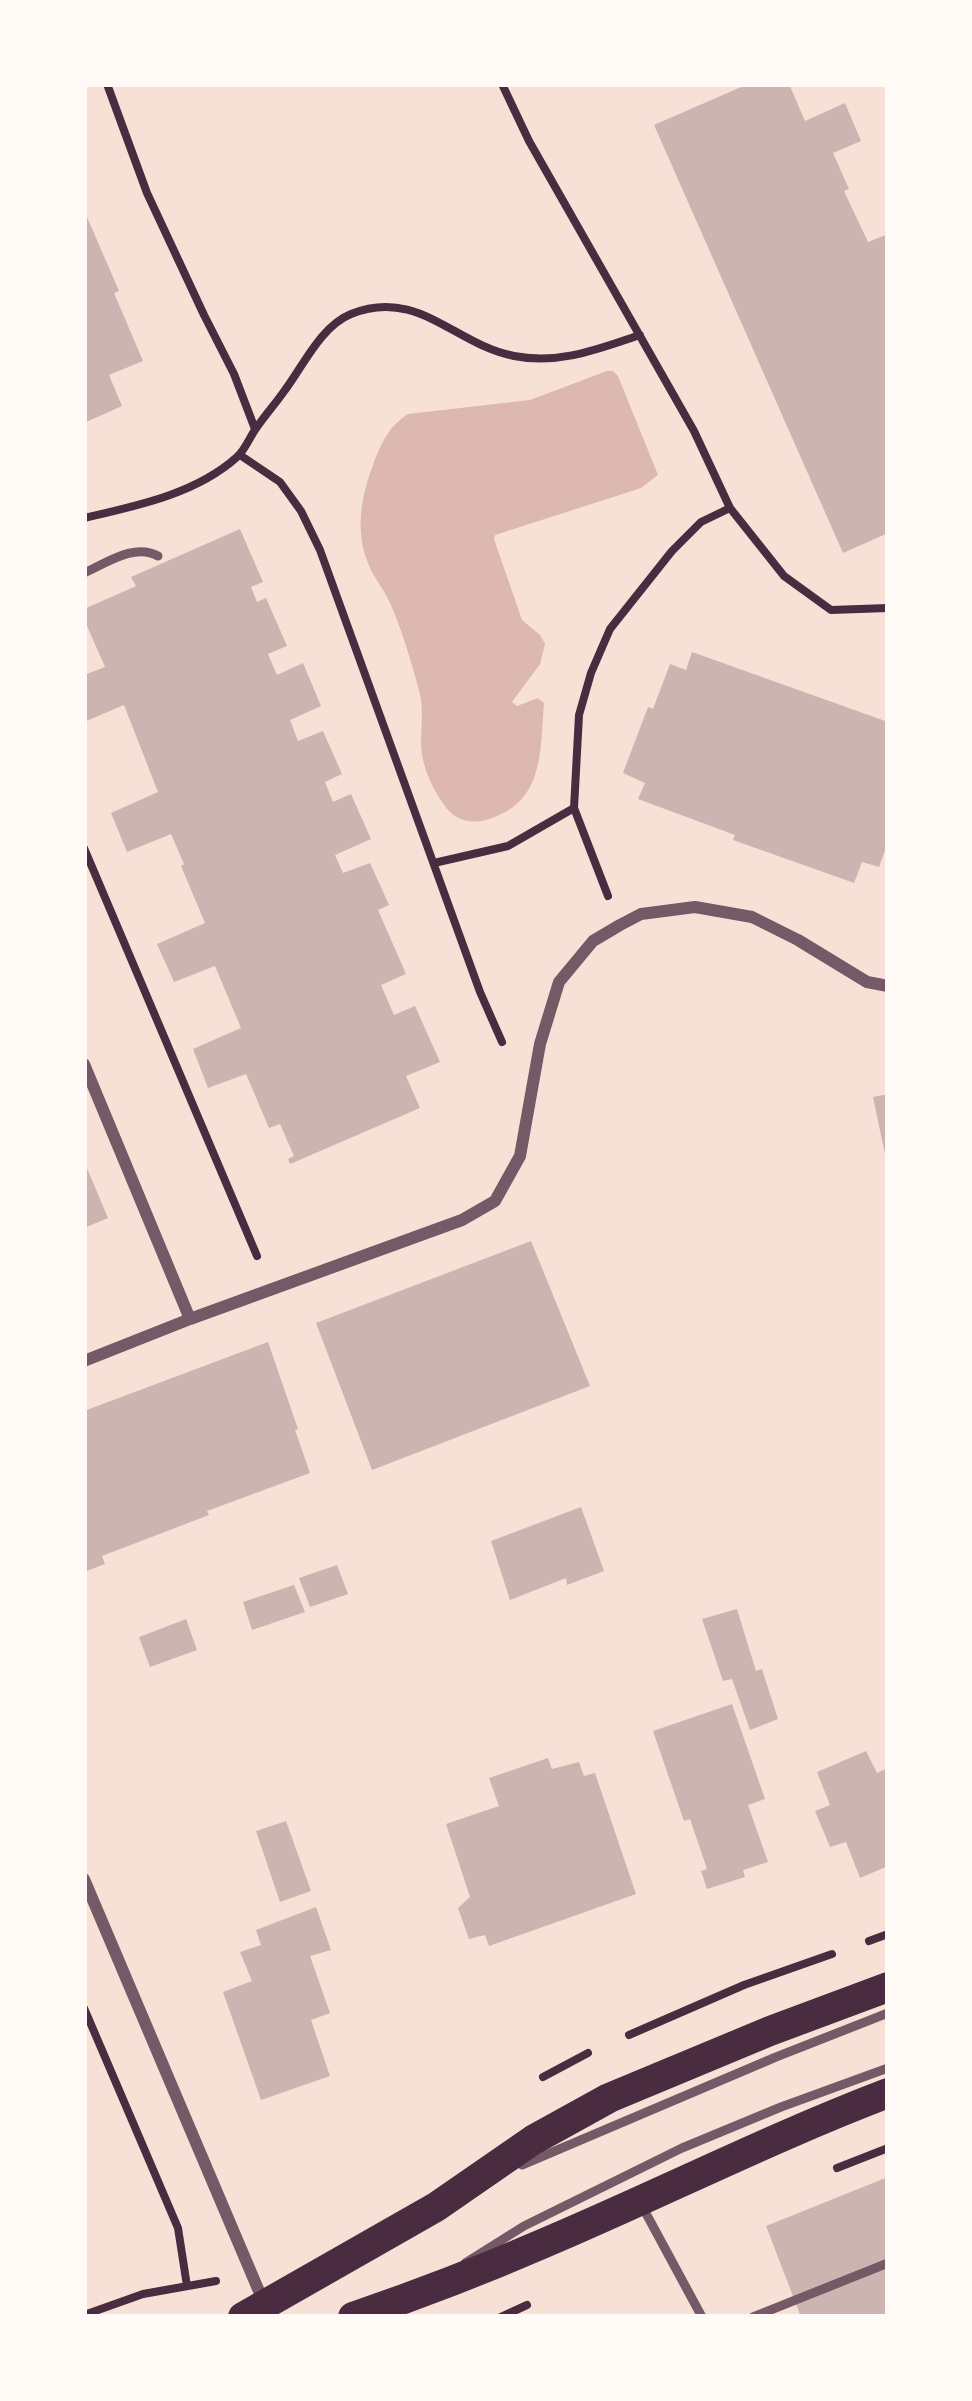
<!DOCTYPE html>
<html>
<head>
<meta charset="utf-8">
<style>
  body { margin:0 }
  #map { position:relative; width:972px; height:2401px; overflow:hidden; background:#f7e1d7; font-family:"Titillium Web",sans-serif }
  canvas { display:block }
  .frame { position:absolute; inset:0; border:87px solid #fffaf5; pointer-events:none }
</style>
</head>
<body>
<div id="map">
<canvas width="972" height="2401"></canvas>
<div class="frame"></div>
</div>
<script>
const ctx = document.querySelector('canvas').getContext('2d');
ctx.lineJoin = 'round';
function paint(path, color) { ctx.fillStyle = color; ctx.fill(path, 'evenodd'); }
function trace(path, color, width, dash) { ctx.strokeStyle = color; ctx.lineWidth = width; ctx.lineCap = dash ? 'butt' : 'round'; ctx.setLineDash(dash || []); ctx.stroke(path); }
const water = new Path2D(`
  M607 371H613L618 376 658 475 641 488 495 535 494 539 522 620 540 635 545 644 540 664 512 702 517 706 538 698 544 703C540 755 544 806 482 821 471 823 457 820 449 811 434 793 422 768 421 745 421 726 424 708 419 690 411 661 402 630 390 603 384 589 373 577 368 563 355 530 361 497 373 465 381 444 388 427 408 414L530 400Z`);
const building = new Path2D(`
  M748 84H789L805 121 845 103 861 141 833 153 849 189 844 191 868 242 888 234V533L843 553 654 125Z
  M84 210 119 291 114 293 143 361 109 375 122 406 84 423Z
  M240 529 263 582 251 587 257 602 266 598 287 646 268 654 277 675 303 663 321 706 290 720 298 741 323 731 342 774 325 782 333 802 351 794 371 839 335 855 343 873 370 863 389 905 378 910 406 974 381 985 394 1015 415 1006 440 1062 406 1076 420 1108 290 1164 288 1159 294 1156 280 1124 269 1128 246 1074 208 1088 193 1049 241 1028 215 966 174 982 157 944 205 923 181 866 184 864 171 834 127 852 111 813 158 792 124 705 84 722V675L105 667 84 619V609L136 586 131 577Z
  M692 652 888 722V842L879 867 862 862 854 883 733 840 735 835 638 799 645 783 623 773 648 707 653 709 670 664 686 670Z
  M888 1094V1158L886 1159 873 1097Z
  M84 1161 108 1218 84 1228Z
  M531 1241 590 1386 372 1470 316 1323Z
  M268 1342 298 1429 295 1430 310 1473 207 1511 209 1515 102 1556 105 1564 84 1572V1411Z
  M581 1507 604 1571 567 1585 566 1578 510 1600 491 1541Z
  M337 1565 348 1594 310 1607 299 1578Z
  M294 1585 305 1612 252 1630 243 1602Z
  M737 1609 756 1671 762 1669 778 1719 750 1730 732 1679 723 1681 702 1619Z
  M186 1619 197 1650 150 1667 139 1637Z
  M732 1704 765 1799 748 1805 768 1862 743 1870 745 1877 707 1889 701 1871 707 1869 690 1819 684 1821 653 1731Z
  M866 1751 877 1773 888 1768V1866L860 1878 846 1842 830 1847 815 1811 830 1805 817 1772Z
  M548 1758 552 1769 579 1762 584 1776 595 1773 636 1894 489 1946 485 1935 469 1939 458 1908 470 1897 446 1824 499 1806 489 1778Z
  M286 1821 311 1891 280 1902 256 1831Z
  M316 1907 331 1950 310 1956 330 2013 311 2020 330 2076 261 2100 223 1992 252 1981 240 1952 261 1945 256 1930Z
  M888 2177V2317H801L766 2226Z`);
const path = new Path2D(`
  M107 84 147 193 204 315 234 374 255 429
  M502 84 529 141 694 431 730 508 784 576 831 610 888 608
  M240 455 280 482 301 511 320 550 480 992 502 1042
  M84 518C136 506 196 494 237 457 246 449 250 436 257 427 266 414 276 403 285 390 303 366 321 326 351 314 418 287 455 345 514 356 559 365 598 349 640 335
  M574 808 608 896
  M84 848 257 1256
  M434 863 508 846 574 808 579 715 591 673 610 629 672 551 701 522 730 508
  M869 1941 888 1934
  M84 2008 178 2228 187 2286
  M629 2035 744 1985 832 1954
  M543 2077 588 2053
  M837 2168 888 2148
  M84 2315 143 2294 216 2281
  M501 2317 527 2305`);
const service = new Path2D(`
  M84 573C107 563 134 543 158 556
  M522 2165 776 2057 888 2013
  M642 2206 702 2317
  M465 2263 524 2226 682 2148 781 2107 888 2068
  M753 2317 888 2263`);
const minor = new Path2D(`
  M84 1064 190 1319
  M84 1361 190 1319 462 1220 495 1201 520 1156 540 1044 559 982 593 941 620 925 641 914 695 907 752 917 798 940 867 982 888 986
  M84 1879 264 2303`);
const primary = new Path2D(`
  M243 2317 436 2207 533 2140 609 2098 770 2031 888 1987
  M353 2317C417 2295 480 2271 542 2244 658 2195 770 2138 888 2093`);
paint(water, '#dcb8b0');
paint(building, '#ccb4b1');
trace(path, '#4a2c40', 8);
trace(service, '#755966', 9);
trace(minor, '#755966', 12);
trace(primary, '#4a2c40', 30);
</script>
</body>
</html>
